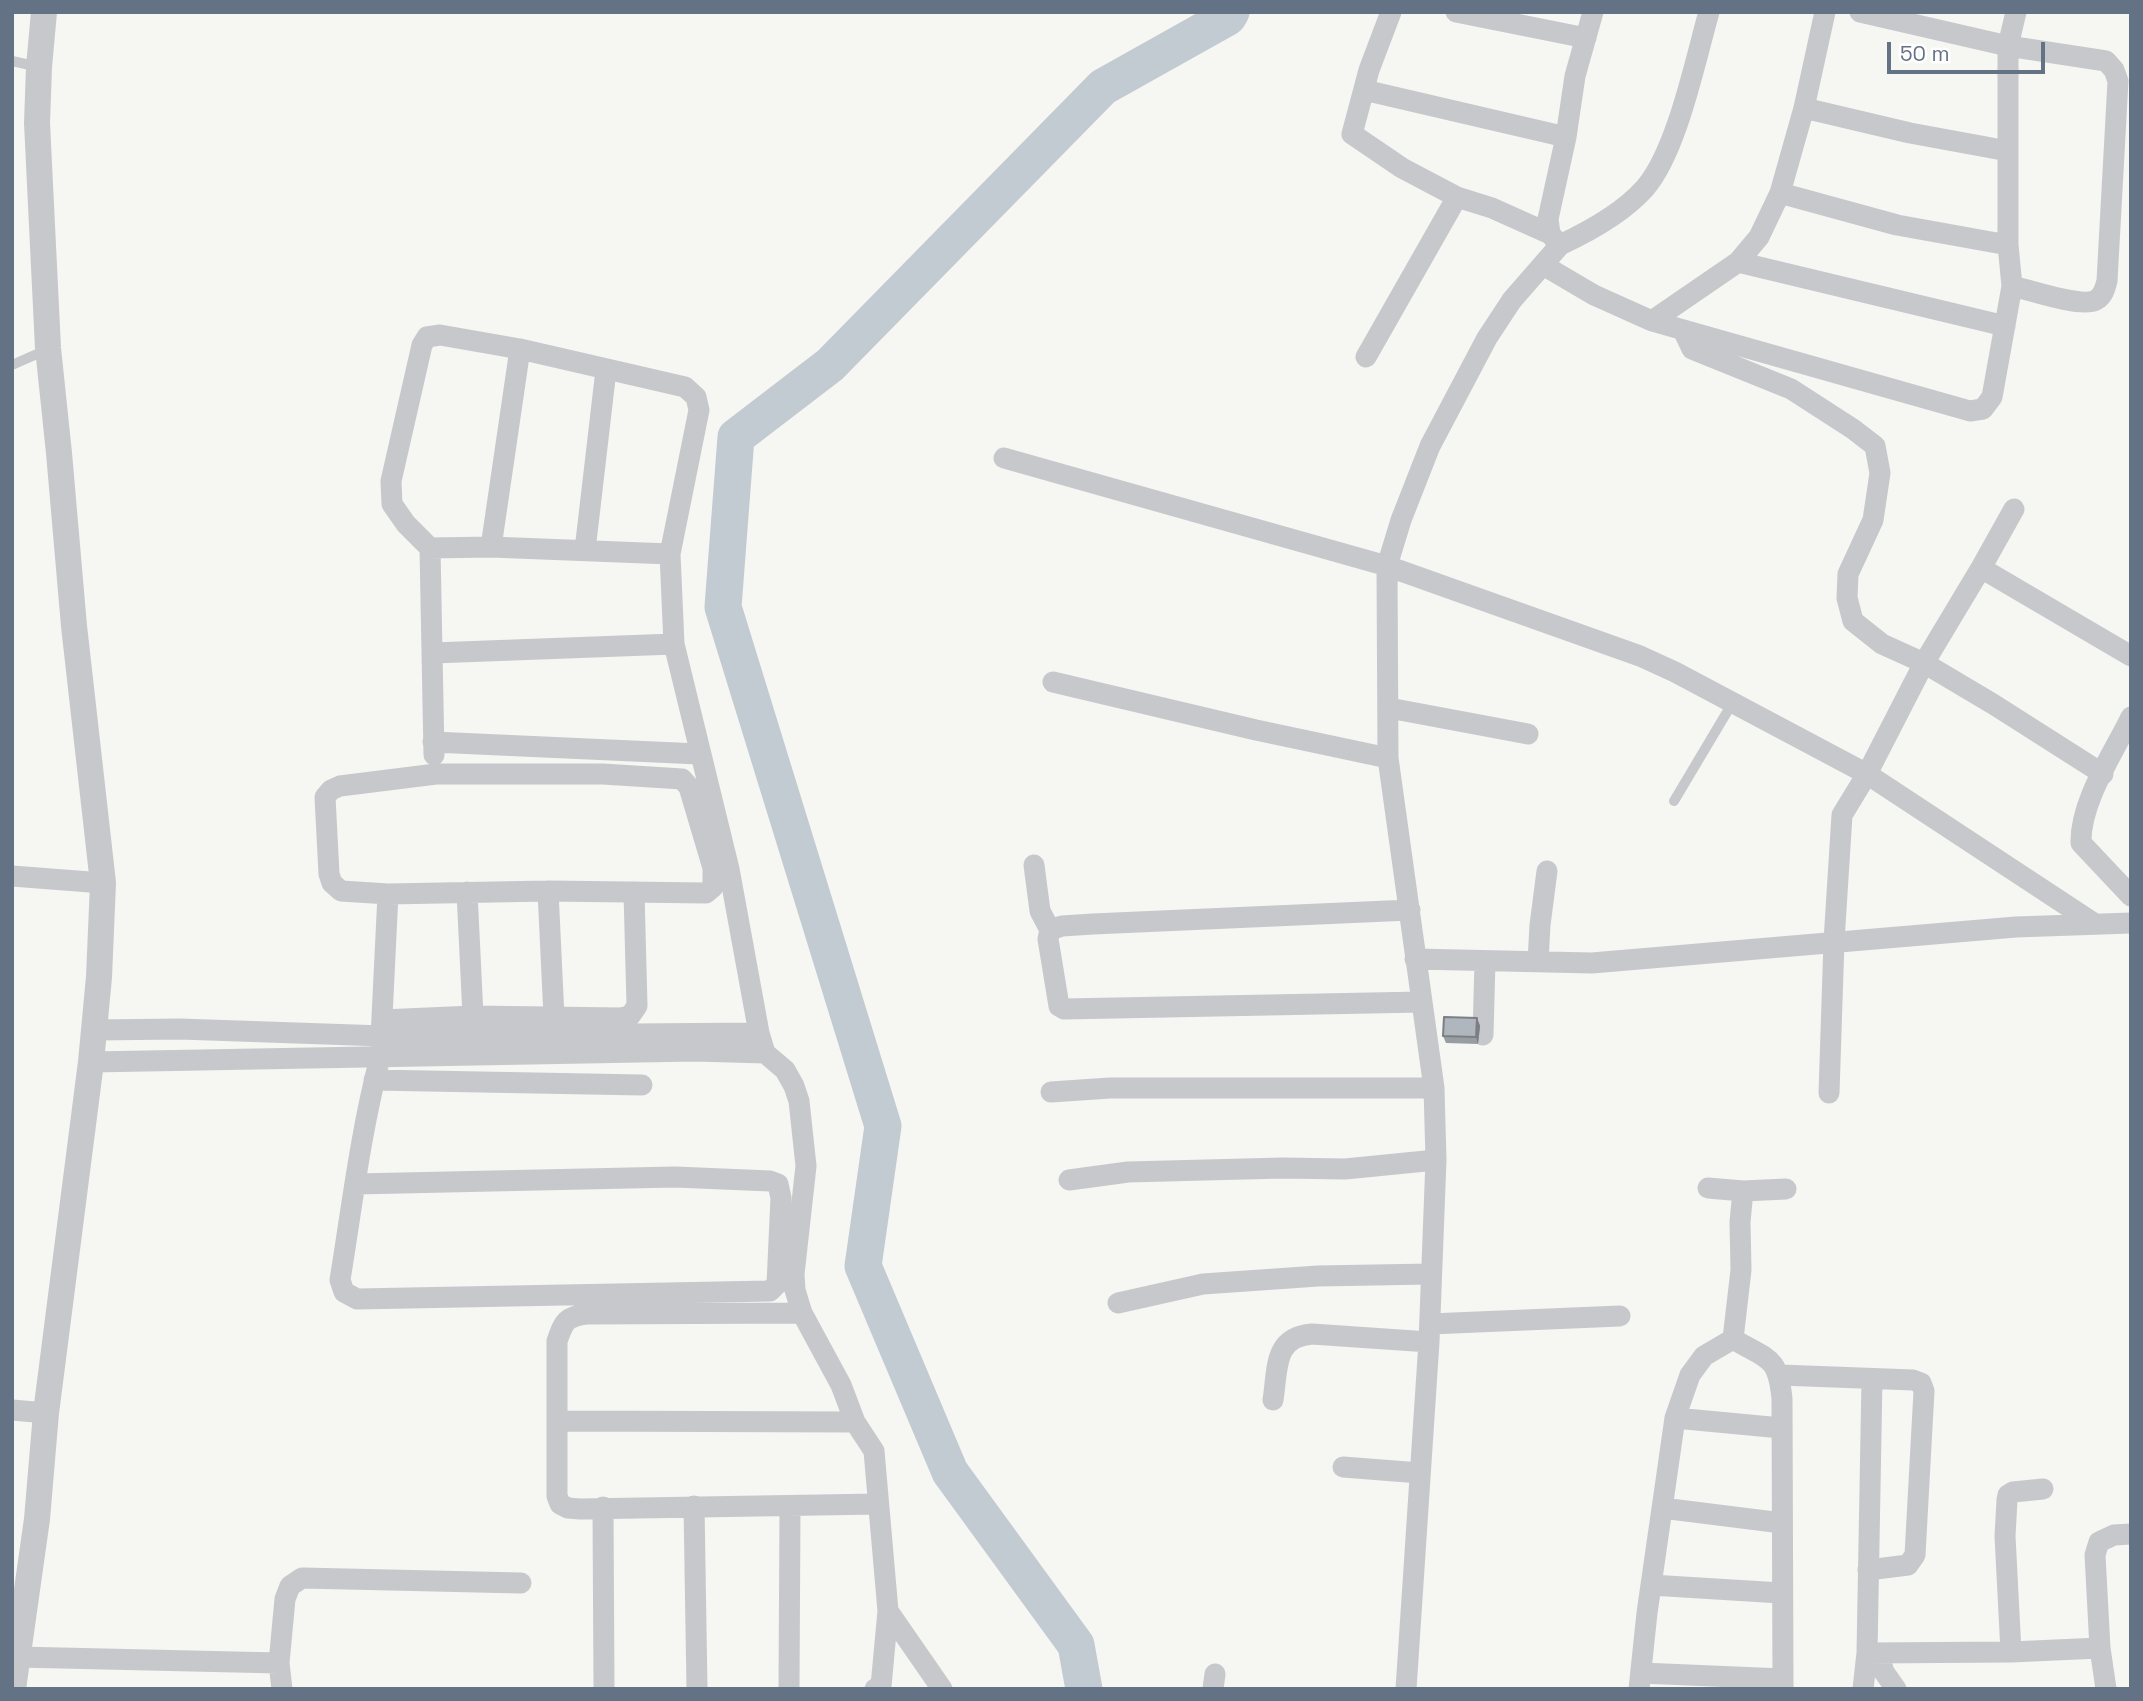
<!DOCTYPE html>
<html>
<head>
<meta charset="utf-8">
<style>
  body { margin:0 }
  #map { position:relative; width:2143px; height:1701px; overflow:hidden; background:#f6f6f2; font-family:"Space Grotesk",sans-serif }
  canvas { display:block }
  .frame { position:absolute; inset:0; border:14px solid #647285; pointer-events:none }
  .scale { position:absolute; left:1887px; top:42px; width:158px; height:32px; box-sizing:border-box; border:4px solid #647285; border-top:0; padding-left:9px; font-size:21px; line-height:24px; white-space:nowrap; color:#647285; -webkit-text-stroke:5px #fff; paint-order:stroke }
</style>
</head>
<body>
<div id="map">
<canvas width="2143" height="1701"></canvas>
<div class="frame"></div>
<div class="scale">50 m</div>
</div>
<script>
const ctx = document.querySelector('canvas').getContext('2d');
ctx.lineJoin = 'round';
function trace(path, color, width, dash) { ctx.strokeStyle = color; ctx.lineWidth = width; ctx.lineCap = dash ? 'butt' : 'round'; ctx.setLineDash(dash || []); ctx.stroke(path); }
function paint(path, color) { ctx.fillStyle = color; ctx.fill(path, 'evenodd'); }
const river = new Path2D(`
  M1084 1689 1076 1645 950 1472 863 1266 883 1126 723 607 736 437 830 365 1103 87 1228 17 1231 12`);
const service = new Path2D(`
  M12 61 39 67
  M12 365 46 350
  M1674 801 1733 702`);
const minor = new Path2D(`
  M1391 12 1369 70 1352 134 1402 168 1457 197
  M1456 12 1586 38
  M1860 12 2008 46 2106 61 2114 70 2118 81 2107 281C2105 289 2103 296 2096 300 2081 308 2030 290 2012 286
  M1364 90 1566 137
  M1804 108 1910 133 2008 151
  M1780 193 1897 225 2008 245
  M1560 245C1590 231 1623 213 1645 188 1677 151 1695 61 1709 12
  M1738 262 2005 326
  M1543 265 1594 295 1652 321 1970 411 1983 409 1992 397 2012 286 2008 245V46L2016 12
  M1652 321 1738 262 1759 237 1780 193 1804 108 1825 12
  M1683 330 1692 349 1791 389 1853 429 1875 446 1880 473 1873 520 1848 574 1847 598 1853 621 1882 644 1924 663 1993 704 2103 774
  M1366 357 1457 197 1492 208 1550 234
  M1004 458 1387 566 1640 656 1675 672 1867 774 2095 924
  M491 547 520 349
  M430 548 434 755
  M585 550 606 370
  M670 554 491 547 430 548 406 524 392 504 391 481 422 345 427 337 440 335 520 349 685 387 696 397 699 410 670 554 674 644 729 869 759 1033 765 1053 785 1070 794 1086 799 1101 806 1166 794 1274 795 1290 802 1313 841 1385 855 1422 874 1451 888 1611 881 1686 875 1689
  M1981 568 2131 656
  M433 653 674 644
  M1053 682 1256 730 1388 758
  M1389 708 1528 734
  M2131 717C2113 754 2080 802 2081 843L2131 896
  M433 742 699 754
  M436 774H603L682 779 689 787 713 868V887L706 893 548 891 388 894 341 891 332 883 329 874 325 797 331 790 340 786Z
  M1034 865 1040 911 1050 930 1062 926 1093 924 1410 910
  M12 876 103 883
  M548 891 554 1017
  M467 892 473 1016
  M1050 930 1048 939 1059 1006 1064 1009 1422 1002
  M1415 959 1592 963 2016 927 2131 923
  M1538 962 1540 925 1547 871
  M382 1020 473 1016 620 1018 630 1016 637 1006 634 892
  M94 1030 180 1029 383 1036 759 1033
  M1483 1035 1485 961
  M91 1062 695 1051 765 1053
  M374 1080 642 1085
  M1051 1092 1110 1088H1434
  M1829 1093 1834 941 1842 815 1867 774 1924 663 1981 568 2014 509
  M1069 1180 1128 1172 1283 1168 1345 1169 1436 1160
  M356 1184 675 1177 770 1181 778 1184 781 1198 777 1284 770 1291 357 1299 344 1292 340 1280C352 1206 361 1130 380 1058L388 894
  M1708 1188 1743 1191 1786 1189
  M1118 1303 1203 1284 1318 1276 1431 1274
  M802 1313 586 1314C565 1317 564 1322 557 1341V1496L560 1504 568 1508 580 1509 878 1504
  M1430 1324 1620 1316
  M1733 1339 1741 1270 1740 1222 1743 1191
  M1780 1375 1913 1380 1921 1383 1924 1391 1915 1555 1908 1565 1868 1570
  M1273 1400C1278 1369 1273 1337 1312 1334L1429 1342
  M12 1410 46 1413
  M1675 1418 1781 1428
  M558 1421 855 1422
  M1343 1467 1420 1473
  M694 1506 697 1689
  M603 1507 604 1689
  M1662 1508 1782 1523
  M1651 1585 1781 1593
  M888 1611 942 1689
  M2011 1652 2005 1536 2007 1500 2008 1495 2013 1492 2043 1489
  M1867 1653 2011 1652 2100 1648
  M1878 1653 1884 1672 1896 1689
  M17 1657 279 1663 282 1689
  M279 1663 285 1599 290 1586 302 1578 521 1583
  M1641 1673 1783 1679
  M789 1689 790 1506
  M1213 1689 1215 1674
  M1406 1689 1429 1342 1436 1160 1434 1088 1388 758 1387 566 1401 520 1430 446 1487 338 1512 300 1560 245 1550 234 1548 219 1566 137 1575 76 1593 12
  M1639 1689 1647 1613 1675 1418 1690 1375 1704 1356 1733 1339C1768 1360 1778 1355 1782 1399L1783 1689
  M1863 1689 1867 1653 1872 1379
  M2106 1689 2100 1648 2095 1555 2099 1542 2114 1535 2131 1534`);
const tertiary = new Path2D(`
  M13 1689 37 1519 46 1413 91 1062 99 977 103 883 74 626 59 453 48 348 37 123 39 67 44 12`);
const wall = new Path2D(`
  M1477 1018 1480 1026 1478 1044 1446 1043 1443 1036Z`);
const shadedWall = new Path2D(`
  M1477 1018 1480 1026 1478 1044 1476 1037Z`);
const building = new Path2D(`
  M1444 1017 1477 1018 1476 1037 1443 1036Z`);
trace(river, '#c3cbd2', 37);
trace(service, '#c6c8cc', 10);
trace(minor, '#c6c8cc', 21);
trace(tertiary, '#c6c8cc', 26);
paint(wall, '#979da3');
paint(shadedWall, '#7b7f84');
paint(building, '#b0b6bd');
trace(building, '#7b7f84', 2);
</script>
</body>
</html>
